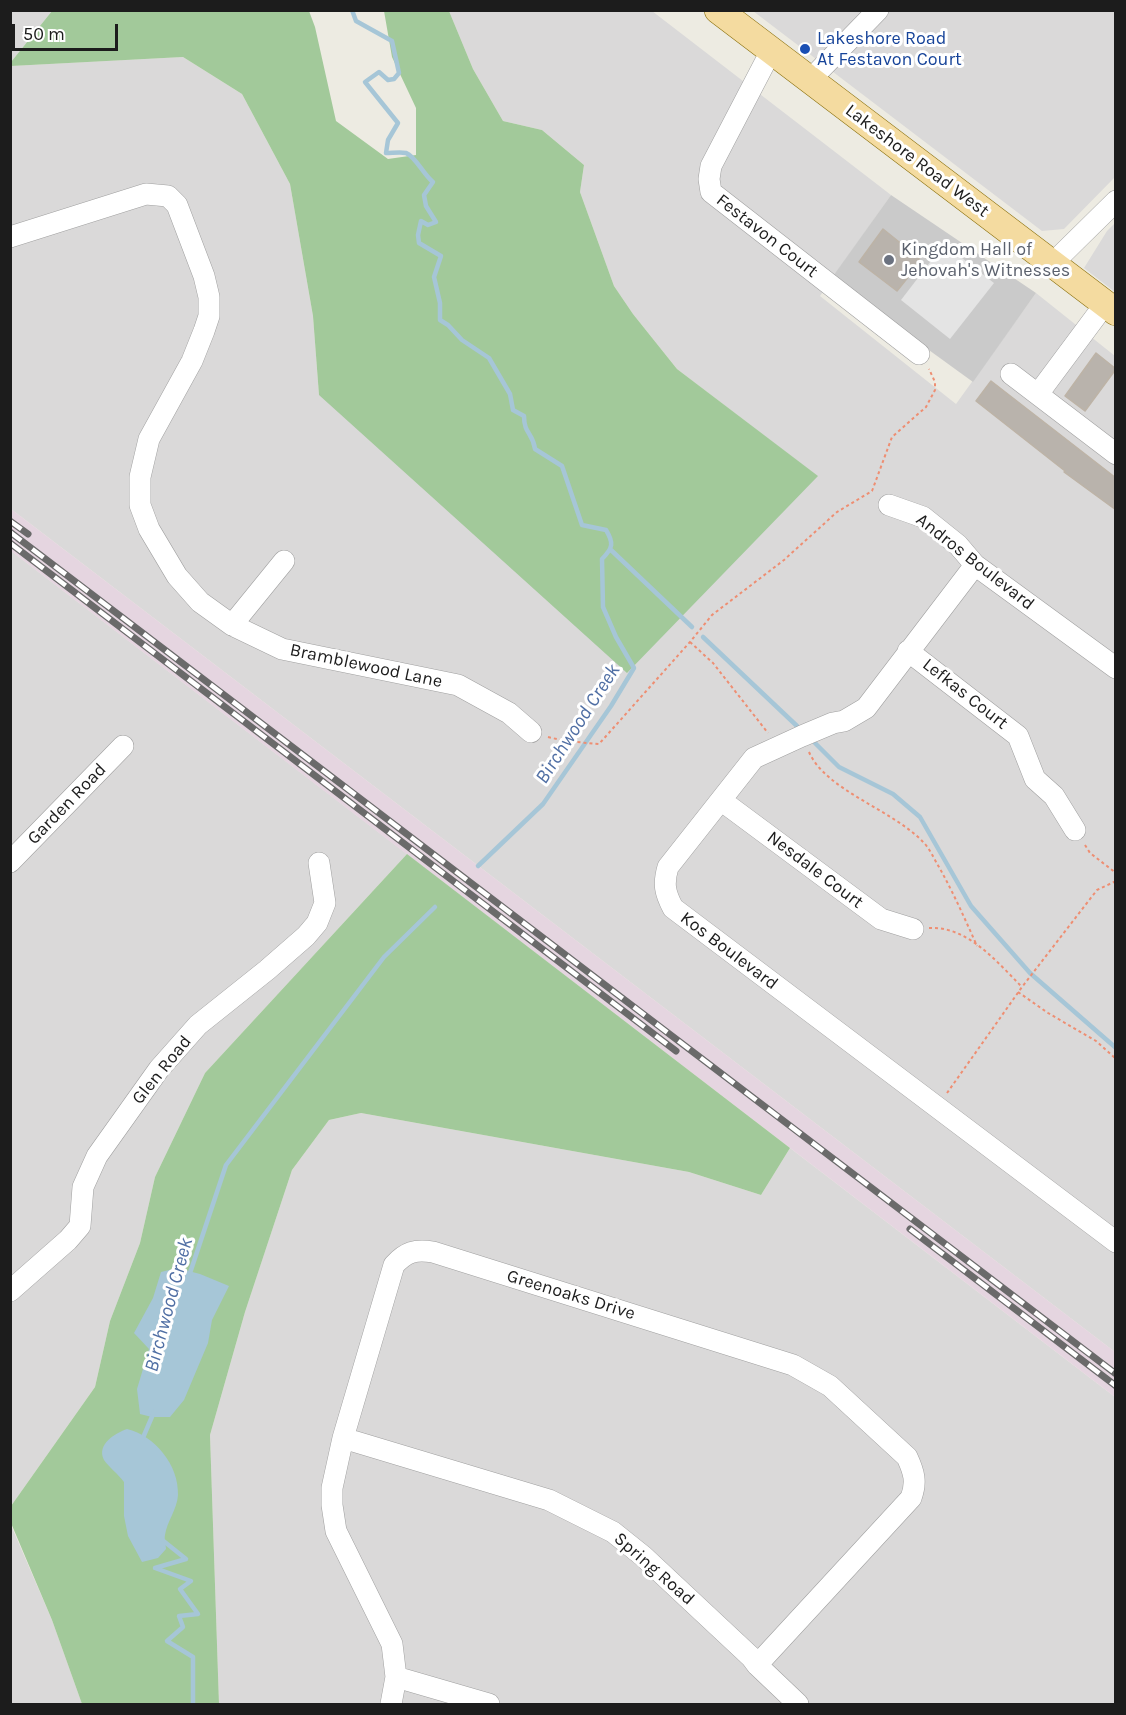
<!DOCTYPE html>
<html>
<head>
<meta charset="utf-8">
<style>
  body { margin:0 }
  #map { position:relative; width:1126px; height:1715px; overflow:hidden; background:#edebe2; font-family:Karla,sans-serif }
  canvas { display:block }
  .frame { position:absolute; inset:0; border:12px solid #1c1c1c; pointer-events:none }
  .scale { position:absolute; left:12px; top:24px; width:106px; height:27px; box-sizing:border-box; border:3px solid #1c1c1c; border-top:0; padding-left:8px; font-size:18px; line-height:21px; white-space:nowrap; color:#1c1c1c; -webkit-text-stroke:4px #fff; paint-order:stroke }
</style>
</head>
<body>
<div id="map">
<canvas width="1126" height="1715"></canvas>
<div class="frame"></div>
<div class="scale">50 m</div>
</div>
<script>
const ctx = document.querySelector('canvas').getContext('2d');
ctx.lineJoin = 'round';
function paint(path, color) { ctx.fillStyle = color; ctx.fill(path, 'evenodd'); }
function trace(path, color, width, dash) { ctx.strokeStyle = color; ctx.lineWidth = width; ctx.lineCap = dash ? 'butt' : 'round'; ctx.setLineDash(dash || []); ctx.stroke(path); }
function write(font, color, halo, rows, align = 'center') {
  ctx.font = font + ' Karla,sans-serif'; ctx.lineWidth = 6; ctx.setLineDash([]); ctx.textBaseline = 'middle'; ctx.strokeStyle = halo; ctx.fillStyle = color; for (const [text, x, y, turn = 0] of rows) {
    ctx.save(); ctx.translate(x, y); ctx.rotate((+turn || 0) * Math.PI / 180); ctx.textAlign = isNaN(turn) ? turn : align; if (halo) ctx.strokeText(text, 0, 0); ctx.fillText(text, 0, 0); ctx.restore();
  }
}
const residential = new Path2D(`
  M11 11H52L11 62Z
  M449 11H652L891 195 820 296 956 404 1036 293 1115 356V1352L11 509 10 66 183 57 242 94 290 184 313 316 319 395 817 476 677 369 633 314 614 286 580 192 584 165 542 130 503 121 473 69Z
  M753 11H1115V177L1064 229 1042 231Z
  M1115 223V222V292L1084 268 1107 231Z
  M11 551 407 854 205 1073 155 1177 140 1243 110 1321 95 1387 11 1506Z
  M361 1113 689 1172 761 1195 790 1148 1115 1397V1704H219L210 1435 245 1312 292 1170 329 1120Z
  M10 1523 52 1620 82 1704H11Z`);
const industrial = new Path2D(`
  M11 509 1115 1352V1397L11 551Z`);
const religious = new Path2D(`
  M891 195 1036 293 973 382 831 279Z`);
const forest = new Path2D(`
  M52 11H309L315 27 336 121 388 159 416 155V108L392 57 384 11H449L473 69 503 121 542 130 584 165 580 192 614 286 633 314 677 369 818 476 627 673 319 395 313 316 290 184 242 94 183 57 11 66V62Z
  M407 854 790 1148 761 1195 689 1172 361 1113 329 1120 292 1170 245 1312 210 1435 219 1704H82L52 1620 11 1523V1506L95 1387 110 1321 140 1243 155 1177 205 1073Z`);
const parking = new Path2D(`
  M944 244 994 283 950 339 901 300Z`);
const water = new Path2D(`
  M177 1268 200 1274 229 1286 212 1320 208 1343 184 1400 170 1417H152L140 1414 137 1389 149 1349 134 1333 153 1298 161 1272Z
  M127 1429C155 1436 179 1465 178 1495 177 1510 167 1521 165 1535 164 1539 166 1545 166 1549L158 1558 142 1562 128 1536 124 1516V1482C118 1474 109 1467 104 1460 96 1444 116 1433 127 1429Z`);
const stream = new Path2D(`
  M352 10 356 21 392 41 399 73 394 79 388 80 379 72 365 82 398 123 388 140 386 153C392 153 401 152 406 153 415 156 424 175 433 182L424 195 426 206 436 222 428 225 421 221 418 235 419 243 441 256 434 277 440 303V320L448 325 462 340 489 358 510 394 513 410 524 416C524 434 533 433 535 449L562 466 582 525 606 530C614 543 613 548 602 559L603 607 616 637 634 668 611 706 543 804 478 866
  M611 550 692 627
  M703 637 797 726
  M815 743 839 767 893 794 920 817 971 906 1030 973 1116 1048
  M189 1276 226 1165 384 957 435 907
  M142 1440 154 1412
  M161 1539 186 1559 155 1568 191 1581 180 1589 198 1614 179 1616 183 1627 167 1641 193 1657V1704`);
const building = new Path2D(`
  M883 229 919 258 917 266 897 291 859 262Z
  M1096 353 1116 369 1085 411 1065 396Z
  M991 381 1116 478V510L1064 472 1065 471 976 401Z`);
const path = new Path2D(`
  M690 642 713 663 768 733
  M548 737 565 741 599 744 690 642 712 615 784 560 837 512 872 491 892 437 926 407 935 390V382L929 369
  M809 752C826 791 894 810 924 843 930 849 934 859 939 867 953 892 965 919 977 946
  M1085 845 1090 853 1116 873
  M929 928C968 926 997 962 1022 987
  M1018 992 1048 1013 1096 1041 1116 1059
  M947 1093 1022 987 1097 890 1116 881`);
const minor = new Path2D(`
  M771 51 711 166 709 179 711 192 919 354
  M810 80 878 10
  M10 237 146 194 168 196 177 205 204 276 209 297V316L204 331 192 361 149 439 140 477V505L149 529 177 576 200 602 232 625 282 649 458 685 509 713 531 732
  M1052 264 1116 201
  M1011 374 1116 454
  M1038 394 1105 304
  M889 505 923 517 958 545 975 565 1116 668
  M975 565 866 708 844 721 833 723 802 736 754 758 668 867C663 884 665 893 673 908L1116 1242
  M232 625 284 561
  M908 651 1018 736 1035 779 1054 796 1075 830
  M722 801 881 919 913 929
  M10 862 123 746
  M10 1291 68 1240 80 1226 83 1187 97 1156 159 1069 198 1025 267 970 306 936 317 923 325 903 319 863
  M343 1438 549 1500 613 1532 643 1556 751 1657 757 1665 798 1704
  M396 1677 489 1704
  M391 1704 396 1677 392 1644 336 1531 332 1505V1488L343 1438 394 1265C406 1252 415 1249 433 1252L793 1365 830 1386 907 1457C914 1472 917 1482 911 1498L757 1665`);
const major = new Path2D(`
  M718 10 1116 312`);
const rail = new Path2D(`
  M10 521 28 534
  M10 532 1116 1374
  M10 543 676 1051
  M910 1229 1116 1386`);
const markers = [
  [805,49,6,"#1a4fb4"],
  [889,260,6,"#6b7280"]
];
const transitNames = [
  ["Lakeshore Road",817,39],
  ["At Festavon Court",817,60]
];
const streetNames = [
  ["Lakeshore Road West",917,161,37],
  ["Festavon Court",767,236,38],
  ["Andros Boulevard",975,562,38],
  ["Bramblewood Lane",366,666,12],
  ["Lefkas Court",965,694,38],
  ["Garden Road",67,804,-46],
  ["Nesdale Court",815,870,37],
  ["Kos Boulevard",729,951,37],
  ["Glen Road",162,1070,-51],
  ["Greenoaks Drive",571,1295,17],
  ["Spring Road",654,1569,41]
];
const worshipNames = [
  ["Kingdom Hall of",901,250],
  ["Jehovah's Witnesses",901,271]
];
const waterNames = [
  ["Birchwood Creek",578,724,-57],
  ["Birchwood Creek",169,1305,-75]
];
paint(residential, '#dad9d9');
paint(industrial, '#e5d5e0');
paint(religious, '#cacaca');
paint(forest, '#a2c99a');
paint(parking, '#e4e4e4');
paint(water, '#a6c6d7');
trace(stream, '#a6c6d7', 4.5);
paint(building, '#b9b3ac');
trace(building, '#bdb3a6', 1.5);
trace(minor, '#a0a0a0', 22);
trace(major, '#896f0b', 28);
trace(path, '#ee8e72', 2, [3, 3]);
trace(minor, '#fff', 21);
trace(major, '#f4dba0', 27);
trace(rail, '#6a6a6a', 7);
trace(rail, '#fff', 4.5, [14]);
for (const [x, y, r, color] of markers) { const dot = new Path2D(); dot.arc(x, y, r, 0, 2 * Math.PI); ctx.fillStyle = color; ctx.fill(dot); trace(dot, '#fff', 2); }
write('18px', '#164399', '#fff', transitNames, 'left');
write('18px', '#1c1c1c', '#fff', streetNames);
write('18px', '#5b616d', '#fff', worshipNames, 'left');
write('italic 20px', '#506fa4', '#fff', waterNames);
</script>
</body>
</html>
